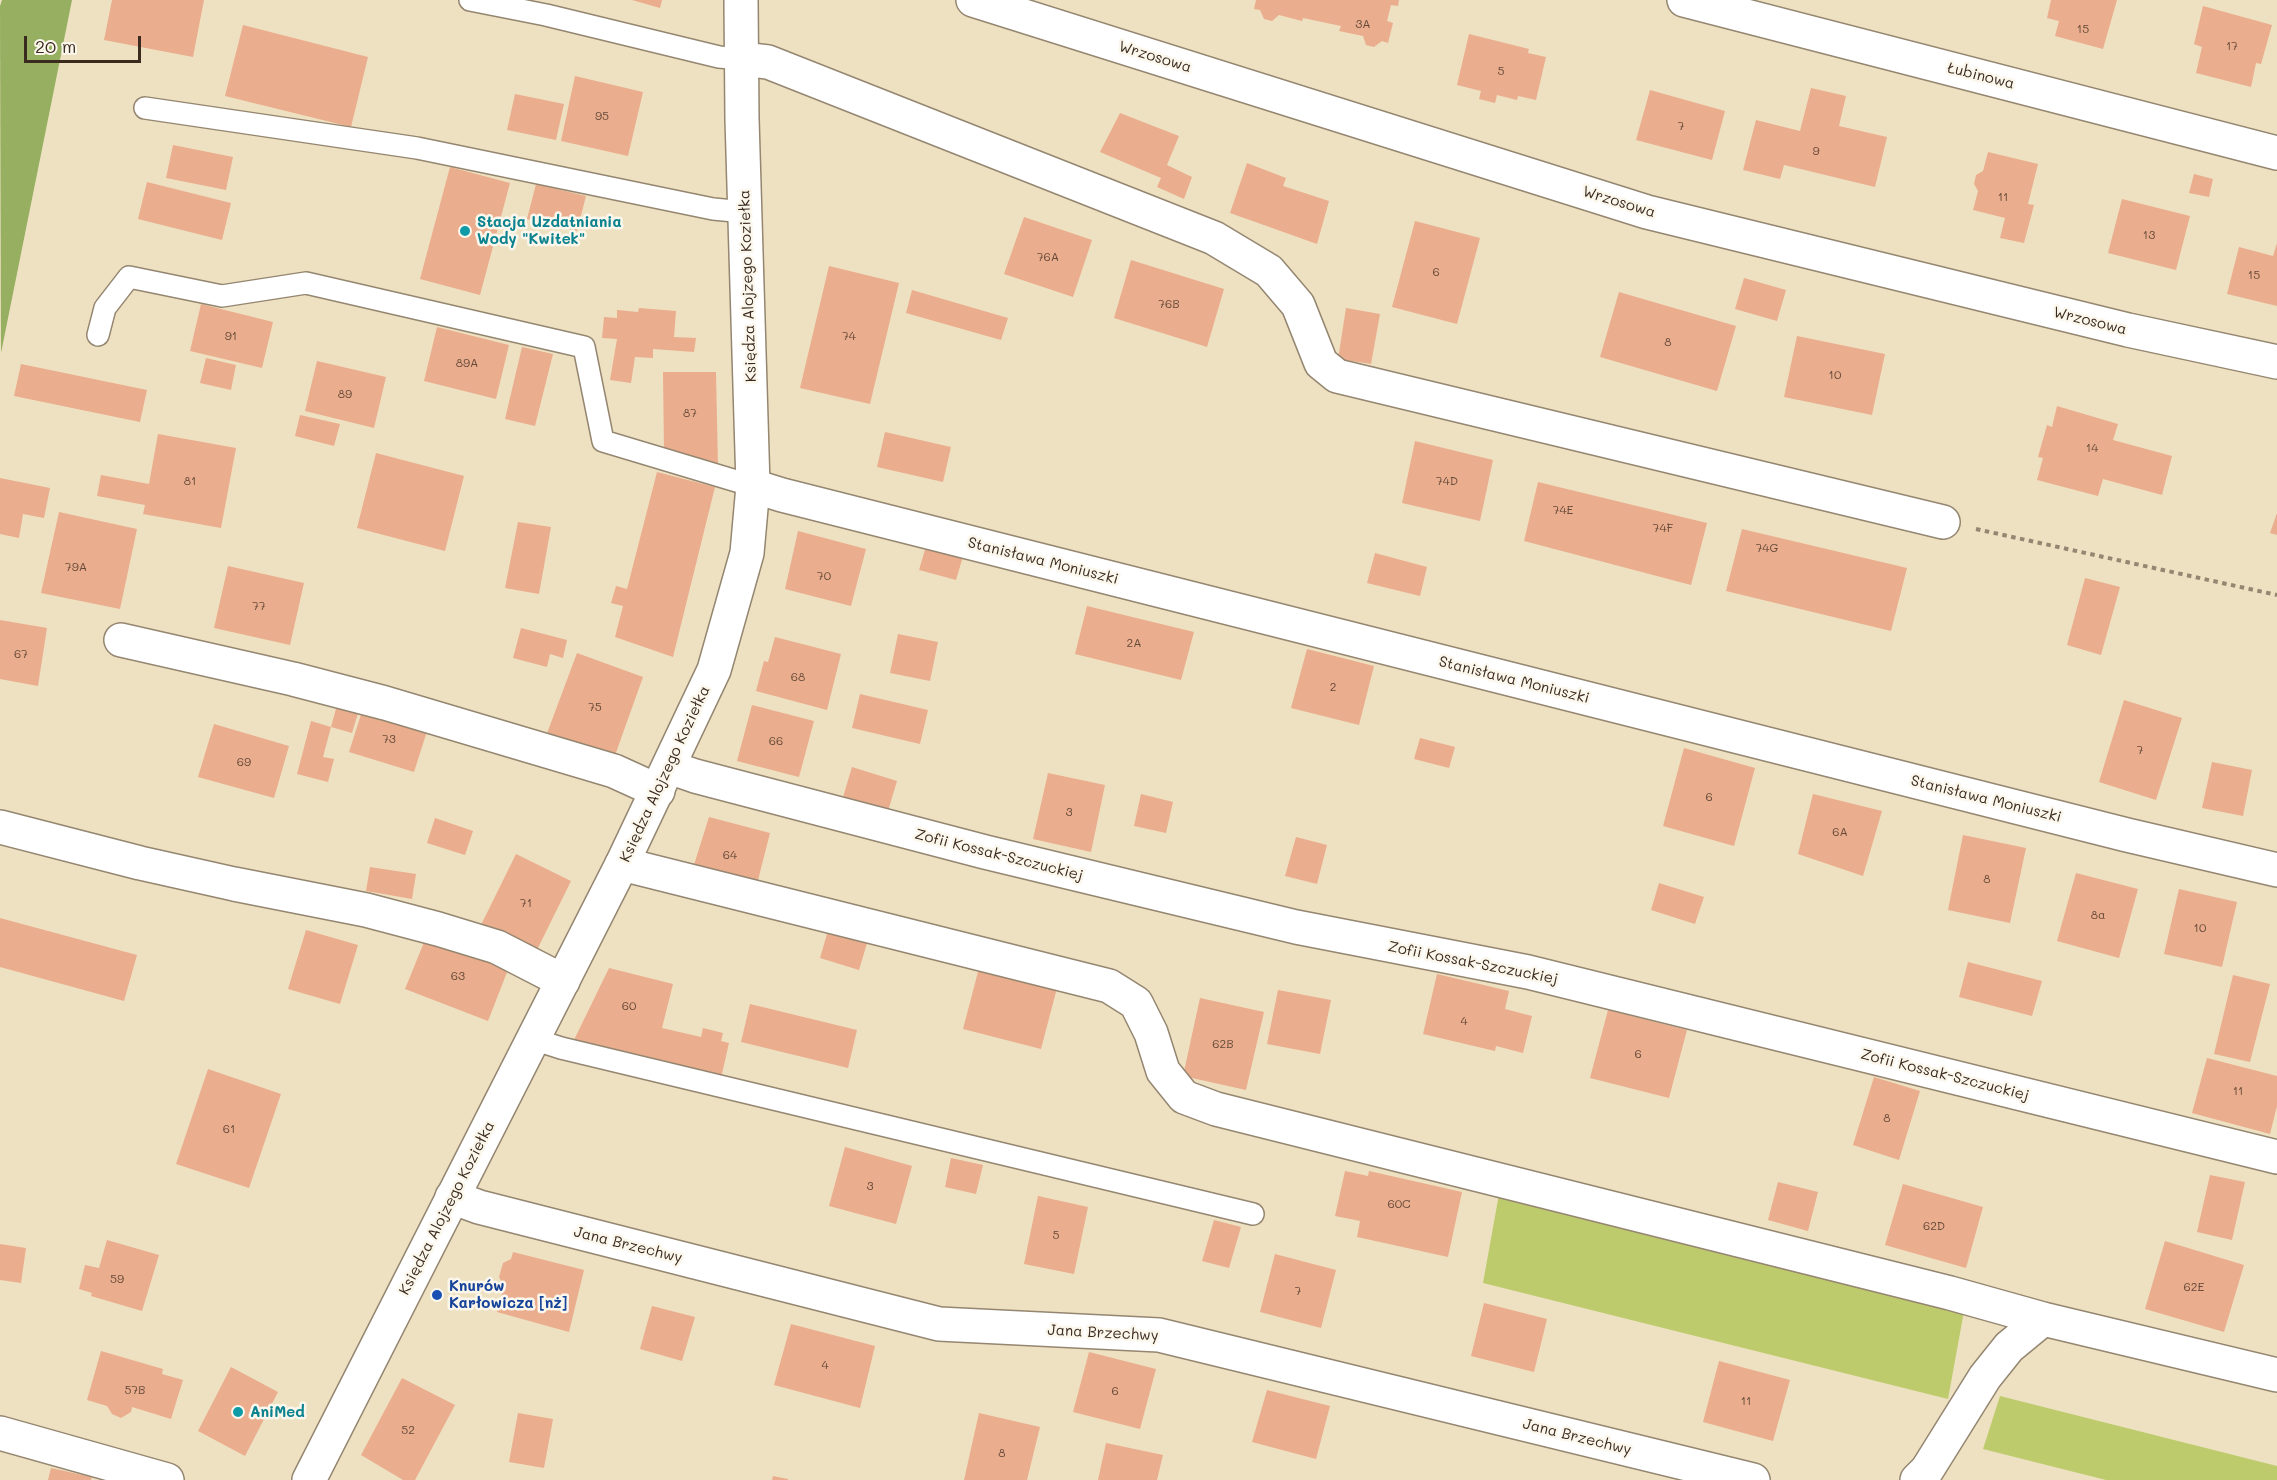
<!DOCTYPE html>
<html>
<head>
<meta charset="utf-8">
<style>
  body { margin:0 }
  #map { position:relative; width:2277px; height:1480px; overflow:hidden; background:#eee1c2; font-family:Mali,sans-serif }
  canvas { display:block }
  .scale { position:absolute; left:24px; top:36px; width:117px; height:27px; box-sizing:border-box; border:3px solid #3b2a1e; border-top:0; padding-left:8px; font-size:18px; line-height:21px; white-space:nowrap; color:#3b2a1e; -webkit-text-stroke:4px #fbf7ec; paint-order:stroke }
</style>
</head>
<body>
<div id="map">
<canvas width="2277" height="1480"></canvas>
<div class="scale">20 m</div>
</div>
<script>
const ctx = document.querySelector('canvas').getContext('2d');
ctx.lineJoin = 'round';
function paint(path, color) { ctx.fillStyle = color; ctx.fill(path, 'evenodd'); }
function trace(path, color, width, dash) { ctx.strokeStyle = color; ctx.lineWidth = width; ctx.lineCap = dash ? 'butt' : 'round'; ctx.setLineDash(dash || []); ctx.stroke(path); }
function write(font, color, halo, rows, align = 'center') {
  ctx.font = font + ' Mali,sans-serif'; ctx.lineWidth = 5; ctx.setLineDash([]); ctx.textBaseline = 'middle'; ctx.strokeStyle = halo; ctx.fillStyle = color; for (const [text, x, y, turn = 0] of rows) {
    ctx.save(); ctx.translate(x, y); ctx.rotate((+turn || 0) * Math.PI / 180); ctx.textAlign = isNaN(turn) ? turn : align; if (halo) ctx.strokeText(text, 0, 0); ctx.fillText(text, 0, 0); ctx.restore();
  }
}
const green = new Path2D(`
  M1499 1194 1965 1306 1948 1399 1483 1283Z
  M2000 1396 2277 1466V1480H2106L1983 1449Z`);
const forest = new Path2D(`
  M2 0H72L1 353 0 6Z`);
const building = new Path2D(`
  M112 0H204L193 57 104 40Z
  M632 0H662L660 8Z
  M1256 0H1399L1398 6 1391 5 1387 21 1393 23 1388 43 1382 41 1374 47 1366 45 1363 36 1339 31 1341 26 1303 18 1302 21 1279 15 1272 21 1264 19 1260 10 1254 9Z
  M2051 0H2117L2103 49 2055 36 2059 21 2047 18Z
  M2203 6 2272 25 2261 64 2256 63 2251 87 2196 73 2202 47 2194 44Z
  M243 25 368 57 351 127 225 96Z
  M1469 34 1529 49 1528 53 1546 57 1536 100 1518 96 1517 100 1497 95 1495 103 1479 99 1481 91 1457 85Z
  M575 76 643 92 628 156 561 141Z
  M1811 88 1846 96 1839 126 1887 137 1875 187 1784 165 1780 179 1743 170 1756 120 1800 131Z
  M1650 90 1725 111 1712 160 1636 140Z
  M515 94 564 104 556 140 507 130Z
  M1120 113 1179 136 1167 165 1192 177 1184 199 1157 187 1161 178 1100 152Z
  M173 145 233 157 226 190 166 178Z
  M1988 152 2038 164 2028 204 2034 205 2024 243 2000 238 2005 218 1973 210 1978 191 1974 184 1976 175 1983 171Z
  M1247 163 1286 178 1283 186 1329 201 1317 244 1230 213Z
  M450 167 510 183 480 295 420 279Z
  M2194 174 2213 179 2209 197 2189 193Z
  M147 182 231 203 222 240 138 219Z
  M536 184 586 196 577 231 527 219Z
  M2122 199 2190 216 2176 270 2108 253Z
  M1024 217 1092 240 1073 297 1004 274Z
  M1415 221 1480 238 1457 324 1392 307Z
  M2277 243V306L2227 294 2239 247 2273 256Z
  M1131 260 1224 289 1207 347 1114 318Z
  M829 266 899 283 870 404 800 388Z
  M1744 278 1786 290 1777 321 1735 309Z
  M912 290 1008 318 1001 340 906 313Z
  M1619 292 1736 326 1717 391 1600 357Z
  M201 304 273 322 262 368 190 351Z
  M639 308 676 311 674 337 696 338 694 352 653 349V358L635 357 631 383 610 380 617 339 602 338 604 317 617 318V310L638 312Z
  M1346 308 1380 314 1371 364 1338 359Z
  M437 327 509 345 496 399 424 381Z
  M1797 336 1885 354 1872 415 1784 397Z
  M522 347 553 354 535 426 505 419Z
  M206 358 236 365 231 390 200 383Z
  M317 361 386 377 374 428 305 411Z
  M21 364 147 390 140 422 14 396Z
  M663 372H716L718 467 664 454Z
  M2057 406 2118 424 2113 440 2172 456 2162 495 2103 479 2098 496 2037 480 2043 458 2038 457 2047 425 2052 427Z
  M300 415 340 424 334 446 295 436Z
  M885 432 951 447 943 482 877 467Z
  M158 434 236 448 221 528 143 514 145 505 97 496 101 475 149 484Z
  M1415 441 1493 460 1480 521 1402 503Z
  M376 453 464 476 445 551 357 528Z
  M657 472 715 487 673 657 615 637 623 606 611 603 616 586 627 589Z
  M0 478 50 488 44 518 23 514 19 538 0 534Z
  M1538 482 1707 523 1691 585 1524 541Z
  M59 512 137 529 120 609 41 593Z
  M2277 513V535L2270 533Z
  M518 522 551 527 539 594 505 588Z
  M1742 529 1907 568 1891 631 1726 591Z
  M798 531 866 549 851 606 785 589Z
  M927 543 964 553 956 580 919 570Z
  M1375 553 1427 567 1420 596 1367 583Z
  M228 566 304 583 290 645 214 628Z
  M2085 578 2120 587 2101 655 2067 645Z
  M1087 606 1194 632 1181 680 1075 654Z
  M0 620 47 628 38 686 0 679Z
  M521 628 567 640 563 658 550 654 547 667 513 658Z
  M898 634 938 642 930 681 890 673Z
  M775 637 841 654 827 710 756 691 764 661 768 662Z
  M1307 649 1374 666 1359 725 1291 708Z
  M577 653 643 677 613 761 546 736Z
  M860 694 928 710 920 744 852 728Z
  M2124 700 2182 718 2156 800 2099 782Z
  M337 705 359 710 352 733 331 727Z
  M364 705 429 725 414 772 349 752Z
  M752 705 814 721 799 777 737 761Z
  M311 721 331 727 323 757 334 759 328 782 297 774Z
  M214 724 289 746 274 798 198 777Z
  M1420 738 1455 747 1449 768 1414 759Z
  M1684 748 1755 768 1734 846 1663 826Z
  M2212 762 2252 770 2243 816 2202 808Z
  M852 767 897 781 888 811 843 797Z
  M1048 773 1105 785 1091 852 1033 839Z
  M1141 794 1173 802 1166 833 1134 826Z
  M1813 794 1882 811 1863 876 1798 854Z
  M709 817 770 833 757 884 693 868Z
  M435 818 473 831 465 855 427 843Z
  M1963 835 2026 848 2010 923 1948 910Z
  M1296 837 1327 845 1317 884 1285 876Z
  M516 854 571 881 536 952 481 925Z
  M370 867 416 874 412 899 366 891Z
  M2076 873 2138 889 2119 958 2057 941Z
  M1659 883 1704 897 1695 924 1651 910Z
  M2179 889 2237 902 2222 967 2164 954Z
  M0 918 137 955 124 1001 0 967Z
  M829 927 868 940 859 970 820 958Z
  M306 930 358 945 340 1004 288 989Z
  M429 930 511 962 488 1021 405 989Z
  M1968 962 2042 981 2032 1016 1959 997Z
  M609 968 673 984 662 1028 701 1037 703 1028 723 1033 721 1041 729 1043 721 1078 573 1042Z
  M979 968 1057 988 1041 1049 963 1029Z
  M1437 974 1509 991 1505 1009 1532 1016 1523 1053 1496 1046 1495 1051 1423 1034Z
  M2233 975 2270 984 2250 1062 2214 1054Z
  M1278 990 1331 1000 1320 1054 1267 1044Z
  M1200 998 1264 1012 1246 1090 1183 1076Z
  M750 1004 857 1030 848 1068 741 1042Z
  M1608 1010 1687 1030 1669 1098 1590 1078Z
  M2207 1058 2277 1076V1106L2270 1134 2192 1113Z
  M208 1069 281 1094 249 1188 176 1164Z
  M1874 1077 1920 1091 1899 1160 1853 1145Z
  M845 1147 912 1166 896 1224 829 1206Z
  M951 1158 983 1165 976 1194 945 1187Z
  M1345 1171 1368 1176 1369 1171 1462 1192 1448 1257 1357 1237 1360 1221 1335 1216Z
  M2210 1175 2245 1182 2232 1240 2197 1232Z
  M1778 1182 1818 1192 1808 1231 1768 1220Z
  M1903 1184 1983 1207 1966 1268 1885 1245Z
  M1038 1196 1088 1207 1074 1274 1024 1264Z
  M1214 1220 1241 1227 1229 1268 1202 1261Z
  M107 1240 159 1255 142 1311 91 1296 92 1293 79 1289 85 1265 99 1268Z
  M2165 1241 2244 1265 2224 1332 2145 1309Z
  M0 1244 26 1248 21 1283 0 1280Z
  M513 1252 584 1270 569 1332 497 1312 504 1286 499 1277 503 1263 511 1259Z
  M1275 1254 1336 1270 1321 1328 1260 1312Z
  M1484 1303 1547 1319 1534 1372 1471 1356Z
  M652 1306 695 1317 682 1361 640 1349Z
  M791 1324 875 1346 860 1408 774 1385Z
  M101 1351 163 1369 162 1374 183 1380 171 1419 132 1407 131 1412 121 1418 112 1414 107 1406 87 1400Z
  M1089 1352 1156 1369 1140 1429 1073 1412Z
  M1719 1361 1790 1380 1773 1441 1703 1422Z
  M231 1367 278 1392 245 1456 198 1431Z
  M402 1378 455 1405 415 1480H403L361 1455Z
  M1267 1390 1330 1406 1316 1459 1252 1442Z
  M518 1413 553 1419 544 1468 509 1462Z
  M979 1413 1040 1427 1027 1480H964Z
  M1106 1443 1163 1455 1157 1480H1098Z
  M51 1468 92 1477 91 1480H48Z
  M773 1476 788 1479V1480H772Z`);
const path = new Path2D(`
  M1976 529 2277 595`);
const service = new Path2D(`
  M470 0 546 15 719 57 742 59
  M145 108 417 148 713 209 745 212
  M98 335 105 308 129 277 222 296 306 283 584 347 603 441 753 486
  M533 1039 561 1048 1253 1214`);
const minor = new Path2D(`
  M973 0 1647 212 2128 330 2277 362
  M1684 0 2277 153
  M742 59 768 62 1214 238 1269 271 1298 305 1321 363 1337 376 1943 522
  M753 486 782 495 2127 835 2277 870
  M121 640 293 679 385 703 614 771 658 791
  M669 767 695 776 985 852 1296 927 1528 972 2277 1157
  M0 827 140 863 234 884 366 910 438 929 497 947 563 981
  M622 864 1109 986 1136 1003 1151 1033 1163 1071 1184 1097 1216 1109 1950 1293 2043 1319 2277 1375
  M452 1197 479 1207 939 1324 1159 1335 1753 1480
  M0 1433 167 1480
  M1917 1480 1927 1470 1985 1377 2009 1347 2043 1319`);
const tertiary = new Path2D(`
  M309 1480 622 864 714 670 747 553 753 486 742 119 741 0`);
const markers = [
  [465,231,6,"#0f9aa8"],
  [437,1295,6,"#1a4fb4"],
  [238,1412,6,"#0f9aa8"]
];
const numberNames = [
  ["3A",1363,24],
  ["15",2083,29],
  ["17",2232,46],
  ["5",1501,71],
  ["95",602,116],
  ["7",1681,126],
  ["9",1816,151],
  ["11",2003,197],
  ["13",2149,235],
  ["76A",1048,257],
  ["6",1436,272],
  ["15",2254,275],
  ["76B",1169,304],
  ["91",231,336],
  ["74",849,336],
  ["8",1668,342],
  ["89A",467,363],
  ["10",1835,375],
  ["89",345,394],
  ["87",690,413],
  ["14",2092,448],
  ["81",190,481],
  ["74D",1447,481],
  ["74E",1563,510],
  ["74F",1663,528],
  ["74G",1767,548],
  ["79A",76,567],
  ["70",824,576],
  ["77",259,606],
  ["2A",1134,643],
  ["67",21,654],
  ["68",798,677],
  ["2",1333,687],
  ["75",595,707],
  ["73",389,739],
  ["66",776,741],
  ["7",2140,750],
  ["69",244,762],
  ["6",1709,797],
  ["3",1069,812],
  ["6A",1840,832],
  ["64",730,855],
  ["8",1987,879],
  ["71",526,903],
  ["8a",2098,915],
  ["10",2200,928],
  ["63",458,976],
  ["60",629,1006],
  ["4",1464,1021],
  ["62B",1223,1044],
  ["6",1638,1054],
  ["11",2238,1091],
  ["8",1887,1118],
  ["61",229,1129],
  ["3",870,1186],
  ["60C",1399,1204],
  ["62D",1934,1226],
  ["5",1056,1235],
  ["59",117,1279],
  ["62E",2194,1287],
  ["7",1298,1291],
  ["4",825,1365],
  ["57B",135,1390],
  ["6",1115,1391],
  ["11",1746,1401],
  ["52",408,1430],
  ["8",1002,1453]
];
const streetNames = [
  ["Wrzosowa",1155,57,17],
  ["Łubinowa",1981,76,14],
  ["Wrzosowa",1619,202,17],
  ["Księdza Alojzego Koziełka",748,286,-92],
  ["Wrzosowa",2090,321,14],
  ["Stanisława Moniuszki",1043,561,14],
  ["Stanisława Moniuszki",1514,680,14],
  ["Księdza Alojzego Koziełka",665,774,-65],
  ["Stanisława Moniuszki",1986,799,14],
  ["Zofii Kossak-Szczuckiej",999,855,14],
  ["Zofii Kossak-Szczuckiej",1473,963,11],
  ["Zofii Kossak-Szczuckiej",1945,1075,14],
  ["Księdza Alojzego Koziełka",447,1208,-63],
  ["Jana Brzechwy",628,1245,14],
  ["Jana Brzechwy",1103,1333,3],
  ["Jana Brzechwy",1577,1437,14]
];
const cultureNames = [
  ["Stacja Uzdatniania",477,222],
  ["Wody \"Kwitek\"",477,239],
  ["AniMed",250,1412]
];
const transitNames = [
  ["Knurów",449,1286],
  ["Karłowicza [nż]",449,1303]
];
paint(green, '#bdcb6d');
paint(forest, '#96af60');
paint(building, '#eaad8d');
trace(service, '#948670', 24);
trace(minor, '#948670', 36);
trace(tertiary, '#948670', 36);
trace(path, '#948670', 4, [4.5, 4.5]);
trace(service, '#fff', 21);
trace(minor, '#fff', 33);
trace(tertiary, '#fff', 33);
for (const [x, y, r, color] of markers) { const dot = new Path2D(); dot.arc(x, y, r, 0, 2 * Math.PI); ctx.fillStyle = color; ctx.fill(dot); trace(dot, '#fbf7ec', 2); }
write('12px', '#674b3a', null, numberNames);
write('15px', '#3b2a1e', '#fbf7ec', streetNames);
write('bold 15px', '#0d838f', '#fbf7ec', cultureNames, 'left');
write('bold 15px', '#164399', '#fbf7ec', transitNames, 'left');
</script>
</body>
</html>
